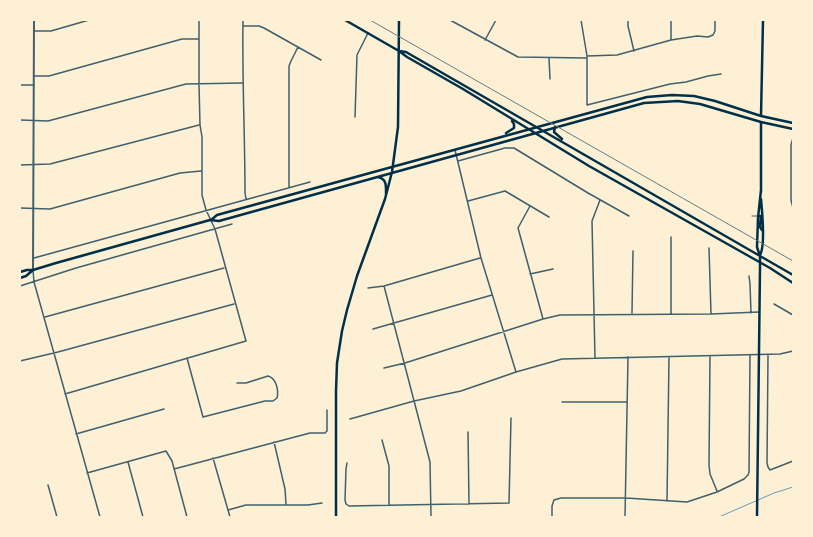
<!DOCTYPE html>
<html>
<head>
<meta charset="utf-8">
<style>
  body { margin:0 }
  #map { position:relative; width:813px; height:537px; overflow:hidden; background:#fdf0d5; font-family:"Alegreya Sans",sans-serif }
  canvas { display:block }
  .frame { position:absolute; inset:0; border:21px solid #fdf0d5; pointer-events:none }
</style>
</head>
<body>
<div id="map">
<canvas width="813" height="537"></canvas>
<div class="frame"></div>
</div>
<script>
const ctx = document.querySelector('canvas').getContext('2d');
ctx.lineJoin = 'round';
function trace(path, color, width, dash) { ctx.strokeStyle = color; ctx.lineWidth = width; ctx.lineCap = dash ? 'butt' : 'round'; ctx.setLineDash(dash || []); ctx.stroke(path); }
const stream = new Path2D(`
  M719 517 774 493 793 487`);
const service = new Path2D(`
  M752 216H757`);
const minor = new Path2D(`
  M243 20C242 78 245 135 245 193L246 199
  M450 20 518 57 586 58
  M581 20 587 56V105L670 84 686 82 708 76 721 74
  M628 20V26L634 51
  M243 26H259L264 28 321 60
  M34 31H51L89 20
  M485 40 496 20
  M671 40V20
  M587 56 617 55 671 40 697 36 708 37 713 35 715 31V20
  M549 58 550 79
  M34 76H49L182 39H199
  M20 85H34
  M355 117 357 55 368 33
  M20 120 48 121 186 84 242 83
  M793 138 791 145V200L793 208
  M455 150 481 258 516 372
  M458 161 505 148H514L588 193 629 216
  M20 165 50 164 199 125
  M289 187V66L291 61 298 47
  M468 201 505 191 549 217
  M530 206 518 228 543 319
  M20 208 50 209 180 173 201 171
  M709 248 711 314
  M34 258 310 182
  M33 270 34 282 100 517
  M530 274 553 269
  M749 276 750 284 751 313
  M20 286 76 268 232 224
  M384 286 430 462 431 517
  M368 288 384 286 480 258
  M774 304 793 315
  M632 313 633 251
  M671 314V237
  M45 317 224 268
  M373 329 492 295
  M768 355 767 463 768 467 770 470 793 461
  M710 356 709 465 710 474 717 491
  M187 358 203 417 265 401H273L277 398C279 390 276 378 268 376L246 383H237
  M595 358 592 221 600 200
  M20 361 58 352 234 304
  M384 368 405 363 543 319 560 315 711 314 759 312
  M65 394 246 341 215 229 206 210 202 195V137L200 125 199 84V20
  M562 402H627
  M350 419 414 401 461 391 516 372 562 359 780 354 793 351
  M468 432 469 504
  M76 434 164 409
  M382 440 389 466V505
  M274 442 285 489 286 504
  M213 458 230 517
  M128 462 143 517
  M347 463 346 469 345 500 346 504 349 506 509 503 511 418
  M174 469 310 433H325L327 431V410
  M87 473 166 451 172 461 187 517
  M48 485 57 517
  M667 501 669 357
  M228 510 246 505H308L322 503
  M552 517V506L554 500 561 498H626L687 502 717 492 744 479 748 475 749 472 750 355
  M625 517 628 357`);
const tertiary = new Path2D(`
  M33 270 34 20`);
const secondary = new Path2D(`
  M345 20 399 51 407 57 463 89 589 166 770 268 793 283
  M399 51 406 52 793 275
  M761 116 763 20
  M761 122V192
  M555 127 554 132 562 139
  M506 133 514 128V124L512 121
  M378 177C387 179 386 186 386 194
  M758 216H761L760 227 762 230
  M211 220 217 215 647 97 672 95 694 96 715 101 761 116 793 123
  M760 255C766 245 762 212 761 199
  M20 272 27 270H33
  M20 278 26 276 33 270 56 263 210 220 219 221 644 103 678 101 700 104 761 122 793 129
  M336 517V391L337 363 342 331 347 310 357 276 385 199 392 172 398 127 399 20
  M757 517 760 268V256L757 247 758 218 761 190`);
const rail = new Path2D(`
  M370 20 793 261`);
trace(stream, '#669bbc', 1);
trace(service, '#3f606c', 1);
trace(minor, '#3f606c', 1.5);
trace(tertiary, '#3f606c', 2);
trace(secondary, '#003049', 2.5);
trace(rail, '#657d81', 1);
</script>
</body>
</html>
